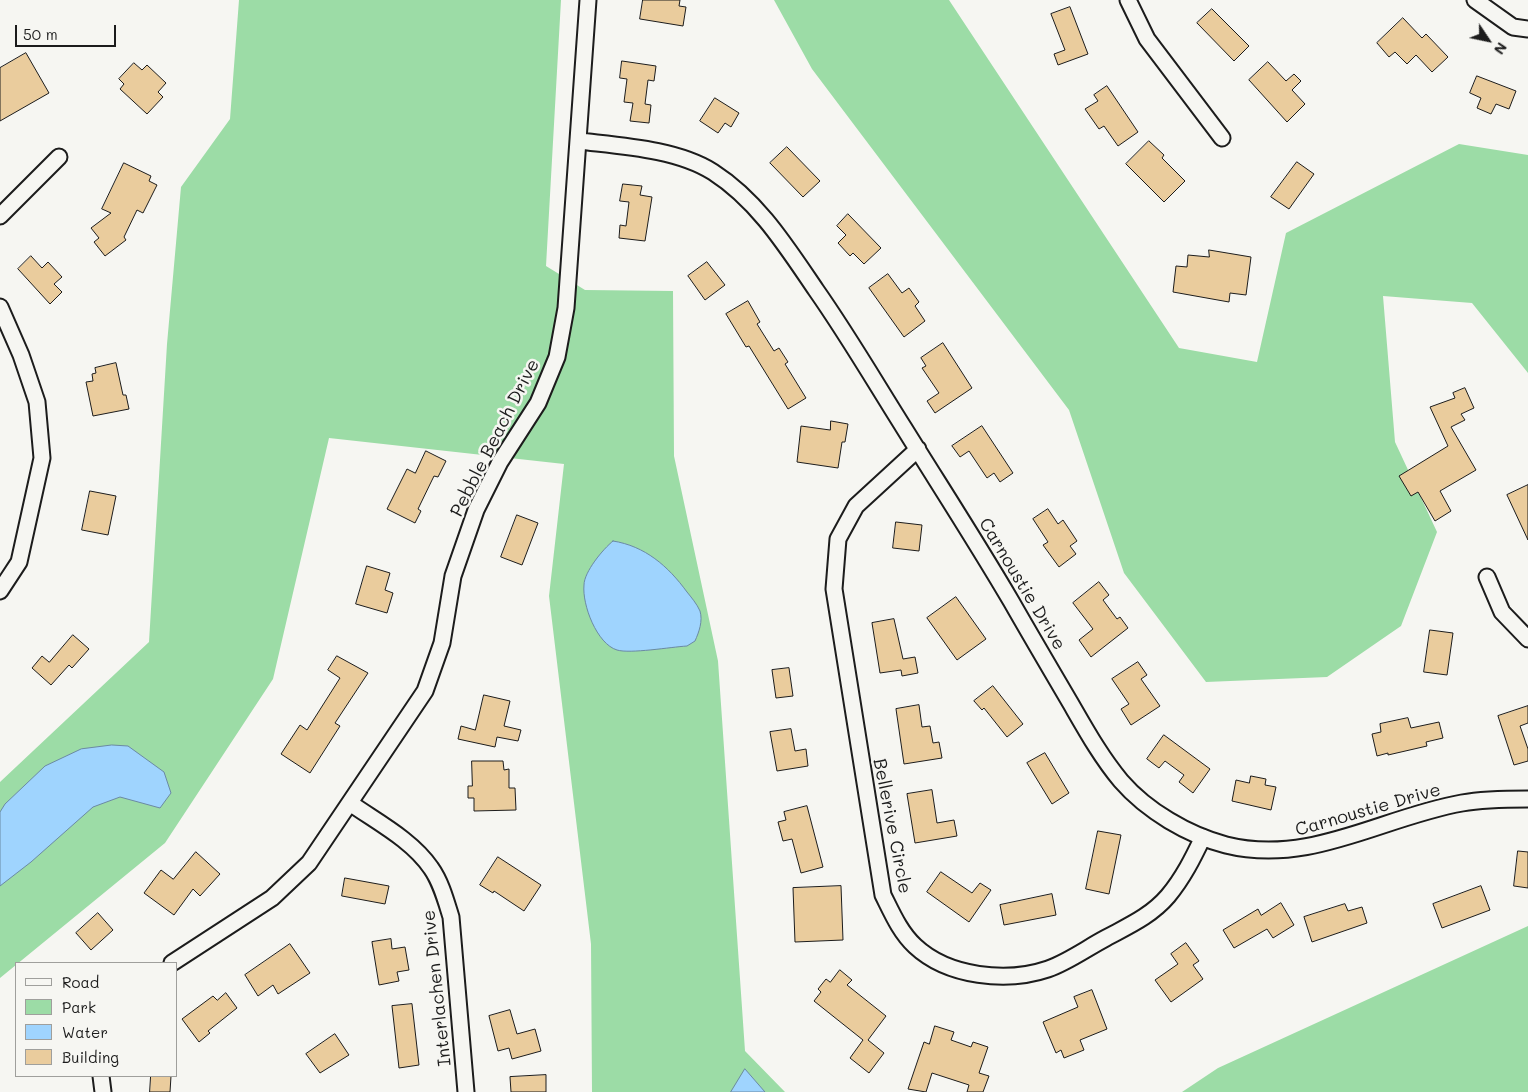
<!DOCTYPE html>
<html>
<head>
<meta charset="utf-8">
<style>
  body { margin:0 }
  #map { position:relative; width:1528px; height:1092px; overflow:hidden; background:#f6f6f2; font-family:Mali,sans-serif }
  canvas { display:block }
  .legend { position:absolute; left:15px; top:962px; width:162px; height:115px; box-sizing:border-box; background:#f6f6f2; border:1px solid #9f9f9c; margin:0; padding:6px 9px; list-style:none; font-size:15px; color:#1c1c1c }
  .legend li { display:flex; align-items:center; gap:10px; height:25px }
  .legend b { width:25px; border:1px solid #9f9f9c }
  .north { position:absolute; left:1463px; top:15px; width:50px; height:50px; -webkit-text-stroke:4px #f6f6f2; paint-order:stroke; rotate:124deg; font-size:14px; font-weight:700; line-height:20px; text-align:center; color:#1c1c1c }
  .north::after { content:''; display:block; margin:auto; width:18px; height:22px; background:#1c1c1c; clip-path:polygon(50% 0,100% 100%,50% 72%,0 100%) }
  .scale { position:absolute; left:15px; top:25px; width:101px; height:22px; box-sizing:border-box; border:2px solid #1c1c1c; border-top:0; padding-left:6px; font-size:15px; line-height:18px; white-space:nowrap; color:#1c1c1c; -webkit-text-stroke:4px #f6f6f2; paint-order:stroke }
</style>
</head>
<body>
<div id="map">
<canvas width="1528" height="1092"></canvas>
<ul class="legend">
<li><b style="height:6px;background:#f6f6f2"></b>Road</li>
<li><b style="height:14px;background:#9cdca6"></b>Park</li>
<li><b style="height:14px;background:#9fd4fe"></b>Water</li>
<li><b style="height:14px;background:#eacc9d"></b>Building</li>
</ul>
<div class="north">N</div>
<div class="scale">50 m</div>
</div>
<script>
const ctx = document.querySelector('canvas').getContext('2d');
ctx.lineJoin = 'round';
function paint(path, color) { ctx.fillStyle = color; ctx.fill(path, 'evenodd'); }
function trace(path, color, width, dash) { ctx.strokeStyle = color; ctx.lineWidth = width; ctx.lineCap = dash ? 'butt' : 'round'; ctx.setLineDash(dash || []); ctx.stroke(path); }
function write(font, color, halo, rows, align = 'center') {
  ctx.font = font + ' Mali,sans-serif'; ctx.lineWidth = 5; ctx.setLineDash([]); ctx.textBaseline = 'middle'; ctx.strokeStyle = halo; ctx.fillStyle = color; for (const [text, x, y, turn = 0] of rows) {
    ctx.save(); ctx.translate(x, y); ctx.rotate((+turn || 0) * Math.PI / 180); ctx.textAlign = isNaN(turn) ? turn : align; if (halo) ctx.strokeText(text, 0, 0); ctx.fillText(text, 0, 0); ctx.restore();
  }
}
const green = new Path2D(`
  M239 0H561L546 266 585 290 673 291 674 456 718 661 745 1051 785 1092H592L591 944 549 596 564 464 329 438 273 679 165 843 0 978V782L149 642 167 344 181 187 230 119Z
  M774 0H949L1179 348 1257 362 1286 233 1459 144 1528 155V373L1472 303 1383 296 1395 442 1437 532 1401 626 1327 677 1206 682 1124 573 1069 410 812 69Z
  M1528 926V1092H1182L1218 1068Z`);
const water = new Path2D(`
  M613 541C645 546 668 566 687 592 691 597 697 604 700 611 703 621 699 632 695 641L687 646C671 647 630 654 617 650 597 644 582 605 584 585 584 572 603 549 613 541Z
  M112 745 128 746 164 772 171 793 160 808 120 797 93 807 31 862 0 886V812L5 804 45 766 81 749Z
  M745 1069 765 1092H731Z`);
const building = new Path2D(`
  M643 0H680L679 6 686 7 683 26 640 19Z
  M1070 7 1088 54 1058 65 1054 54 1065 50 1051 14Z
  M1212 9 1249 46 1234 61 1197 23Z
  M1403 18 1422 38 1426 34 1448 57 1432 72 1416 55 1407 64 1395 52 1389 57 1377 43Z
  M26 53 49 93 0 121V68Z
  M622 61 656 66 654 81 648 80 645 104 651 105 649 123 630 121 633 103 624 102 627 79 620 78Z
  M1268 62 1286 81 1294 74 1301 81 1292 90 1305 104 1287 122 1249 80Z
  M134 63 142 70 147 65 166 83 158 92 163 97 147 114 120 89 124 84 119 79Z
  M1477 76 1516 91 1509 109 1496 104 1491 114 1477 108 1481 98 1470 93Z
  M1107 86 1138 132 1118 146 1104 126 1099 129 1085 109 1098 101 1094 95Z
  M715 98 739 113 731 127 725 123 718 133 700 121Z
  M1149 141 1164 155 1162 158 1185 181 1164 202 1126 164Z
  M787 147 820 181 803 197 770 163Z
  M1297 162 1314 174 1289 209 1271 197Z
  M124 163 151 176 149 181 157 185 143 213 137 210 124 237 126 240 105 256 94 242 99 238 91 228 111 213 102 209Z
  M623 184 642 186 640 195 652 197 645 241 619 238 620 225 626 226 629 202 620 201Z
  M848 214 881 248 864 264 853 253 850 256 838 243 846 235 837 226Z
  M1209 250 1251 257 1246 295 1230 293 1229 302 1173 292 1176 266 1187 267 1188 255 1209 257Z
  M31 256 42 268 48 262 62 277 54 284 62 292 50 304 18 269Z
  M707 262 725 285 705 300 688 276Z
  M888 274 902 293 909 288 919 302 915 306 925 321 904 337 869 288Z
  M748 301 760 322 757 324 774 351 779 348 788 362 785 364 806 398 788 409 749 346 746 347 726 314Z
  M943 343 972 388 935 413 927 401 939 393 922 368 926 366 921 358Z
  M116 363 123 395H126L129 409 93 416 86 382 93 381 92 374 96 373 95 368Z
  M1465 388 1474 408 1461 414 1465 420 1451 427 1476 470 1440 491 1451 511 1435 521 1418 492 1411 496 1399 476 1448 446 1430 407 1455 398 1453 393Z
  M831 421 848 424 845 442H842L838 468 797 462 801 426 830 430Z
  M982 426 1013 473 1000 482 994 473 987 478 969 451 960 457 952 446Z
  M426 451 446 461 438 477 434 476 418 509 421 511 415 523 387 509 407 469 415 473Z
  M1528 485V540L1507 495Z
  M90 491 116 496 108 535 82 530Z
  M1048 509 1058 524 1063 520 1077 541 1070 546 1076 554 1059 567 1043 545 1048 542 1033 519Z
  M517 515 538 523 522 565 501 557Z
  M896 522 922 525 919 551 893 548Z
  M367 566 390 573 385 590 393 593 387 613 356 604Z
  M1099 582 1109 595 1103 600 1117 619 1120 617 1128 628 1091 657 1079 640 1093 629 1073 603Z
  M956 597 986 639 957 660 927 618Z
  M894 619 903 659 915 657 918 673 902 676 901 670 880 673 872 623Z
  M1430 630 1453 633 1447 675 1424 672Z
  M73 635 89 649 72 668 69 665 51 685 32 668 42 656 49 662Z
  M337 656 368 673 335 723 340 726 310 773 281 754 300 725 307 730 340 678 328 670Z
  M1138 662 1147 675 1141 679 1160 706 1131 725 1121 709 1129 704 1112 679Z
  M789 668 793 696 776 698 772 670Z
  M993 686 1023 724 1007 737 984 708 982 710 974 701Z
  M484 695 510 701 504 726 521 730 518 741 497 737 495 747 458 739 461 726 475 730Z
  M919 705 922 727 930 726 933 743 939 742 942 758 904 764 896 709Z
  M1528 706V723L1520 726 1528 749V761L1514 765 1498 716Z
  M1408 718 1411 728 1439 722 1443 738 1426 742 1427 746 1388 755V753L1377 756 1372 734 1381 732 1380 724Z
  M791 729 795 751 806 749 808 766 777 771 770 732Z
  M1164 735 1210 769 1193 793 1179 782 1184 775 1165 761 1159 768 1147 759Z
  M1045 753 1069 793 1052 804 1027 763Z
  M472 761H503L504 770 509 769V788H515L516 810 474 811V798H468V786H472Z
  M1251 776 1266 779 1265 785 1276 787 1271 810 1232 801 1236 780 1249 783Z
  M932 790 937 823 954 820 957 836 915 843 907 794Z
  M807 806 823 867 801 873 792 839 783 841 778 822 786 820 784 812Z
  M1098 831 1121 835 1109 894 1086 889Z
  M1518 851 1528 852V888L1514 886Z
  M196 852 220 874 200 896 193 889 174 915 144 893 161 870 173 879Z
  M498 857 541 885 524 911 494 891 493 893 480 885Z
  M941 872 972 893 980 883 991 890 969 922 927 892Z
  M345 878 389 886 385 904 342 896Z
  M841 886 843 940 795 942 793 888Z
  M1481 886 1490 910 1442 928 1433 904Z
  M1052 894 1056 915 1004 925 1000 905Z
  M1281 903 1294 925 1273 938 1267 929 1234 948 1223 930 1258 909 1261 915Z
  M1345 904 1348 911 1362 907 1367 923 1312 942 1304 917Z
  M98 913 113 930 91 950 76 933Z
  M391 939 392 949 405 947 409 970 397 972 399 981 379 985 372 942Z
  M1186 943 1199 961 1193 965 1203 979 1171 1002 1155 980 1178 964 1171 954Z
  M290 944 310 973 278 994 273 985 258 996 245 975Z
  M840 970 852 980 847 985 886 1016 868 1040 884 1053 869 1073 850 1058 863 1040 814 1001 821 992 818 989 826 979 830 982Z
  M1092 990 1107 1029 1080 1040 1084 1050 1064 1058 1061 1050 1056 1053 1043 1022 1078 1007 1074 997Z
  M226 993 237 1008 208 1031 210 1033 199 1042 182 1019 213 996 217 1000Z
  M412 1004 419 1065 399 1068 392 1006Z
  M510 1010 517 1034 535 1029 541 1051 512 1059 509 1048 498 1051 489 1016Z
  M935 1026 954 1032 951 1040 971 1047 973 1042 988 1047 979 1073 989 1076 983 1092H967L969 1085 932 1073 926 1092 908 1089 924 1042 929 1044Z
  M335 1034 349 1055 320 1073 306 1054Z
  M546 1075V1092H511L510 1077Z
  M151 1076H171L170 1092H150Z`);
const minor = new Path2D(`
  M1128 0 1147 39 1222 138
  M1475 0 1513 27 1528 29
  M579 141C621 146 677 149 713 172 758 201 786 246 816 290 847 334 875 382 904 428 940 486 977 543 1011 601 1031 636 1051 670 1071 704 1086 730 1101 757 1121 781 1147 811 1188 835 1226 845 1310 866 1382 817 1462 803 1484 799 1506 799 1528 799
  M0 216 59 157
  M0 307 21 355 37 402 42 458 19 562 0 591
  M918 449 856 506 838 539 834 589 883 895C892 913 900 932 915 946 948 977 1007 983 1048 969 1068 962 1087 948 1106 938 1128 926 1151 916 1168 896 1183 878 1193 858 1203 837
  M1487 577 1502 612 1528 639
  M350 803C377 822 412 840 431 868 441 882 446 901 451 917L466 1092
  M172 963 272 898 309 863 425 691 442 643 453 576 476 510 500 462 538 403 557 357 566 308 588 0
  M101 1076 103 1092`);
const streetNames = [
  ["Pebble Beach Drive",495,438,-63],
  ["Carnoustie Drive",1022,584,59],
  ["Carnoustie Drive",1368,810,-16],
  ["Bellerive Circle",892,826,79],
  ["Interlachen Drive",437,988,-96]
];
paint(green, '#9cdca6');
paint(water, '#9fd4fe');
trace(water, '#6b8aa4', 1);
paint(building, '#eacc9d');
trace(building, '#1c1c1c', 1);
trace(minor, '#1c1c1c', 19);
trace(minor, '#f6f6f2', 15);
write('18px', '#1c1c1c', '#f6f6f2', streetNames);
</script>
</body>
</html>
